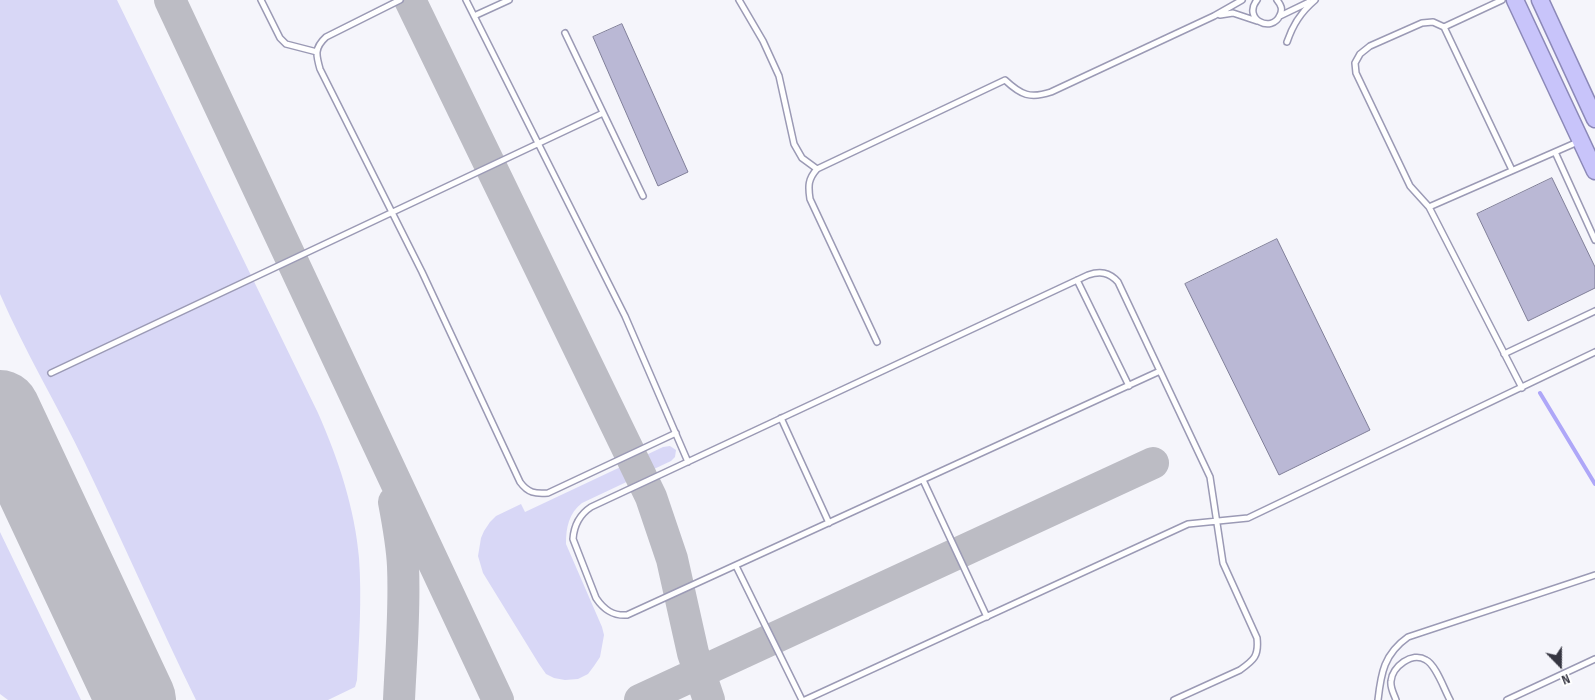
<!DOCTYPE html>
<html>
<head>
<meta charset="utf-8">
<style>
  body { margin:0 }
  #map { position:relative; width:1595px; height:700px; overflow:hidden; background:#f5f5fb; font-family:"Sofia Sans Condensed",sans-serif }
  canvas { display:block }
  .north { position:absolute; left:1535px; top:640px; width:50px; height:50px; -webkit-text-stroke:4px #fff; paint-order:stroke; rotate:158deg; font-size:14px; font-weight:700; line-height:20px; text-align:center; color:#363641 }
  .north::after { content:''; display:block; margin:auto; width:18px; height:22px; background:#363641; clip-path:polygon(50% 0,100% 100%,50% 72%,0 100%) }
</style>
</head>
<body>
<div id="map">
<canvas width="1595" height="700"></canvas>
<div class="north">N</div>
</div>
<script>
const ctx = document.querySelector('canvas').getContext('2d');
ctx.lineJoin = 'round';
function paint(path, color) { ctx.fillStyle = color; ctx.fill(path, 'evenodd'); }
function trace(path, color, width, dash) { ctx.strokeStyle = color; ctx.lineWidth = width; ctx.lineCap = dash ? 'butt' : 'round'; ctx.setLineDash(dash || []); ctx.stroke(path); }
const green = new Path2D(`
  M0 0H117L318 413C338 458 355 509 359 558 362 599 359 640 357 680L355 687 328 700H196C158 622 123 542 85 463 58 406 25 352 0 294Z
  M670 446 676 450 675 457 671 461 582 503C569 513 566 527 566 544L602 627 604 635 600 657 594 666 588 674 578 679 565 680 554 678 546 674 539 664 483 573 478 556 481 538 484 531 490 522 496 516 521 504 525 512 663 447Z
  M0 532 81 700H8L0 694Z`);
const stream = new Path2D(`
  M1540 393 1595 484`);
const taxiway = new Path2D(`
  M170 0 498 700
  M410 0 651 497 672 559 693 653 709 700
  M394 502C398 523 402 544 403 566 405 610 401 656 399 700
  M640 700 1153 463`);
const runway = new Path2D(`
  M0 410 136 700`);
const building = new Path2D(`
  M622 24 688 172 658 186 593 37Z
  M1552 178 1595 267V288L1528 321 1477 214Z
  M1277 239 1370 430 1279 475 1185 284Z`);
const service = new Path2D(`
  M261 0 280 38 286 44 317 52
  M400 0 326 37C314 48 316 55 320 69L422 272 520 482C528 493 535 494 548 493L676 433
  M466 0 625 316 688 462
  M739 0 763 41 779 76 794 144 802 158 817 169
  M1257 0C1242 19 1272 34 1280 15 1283 9 1281 5 1277 0
  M1502 0 1444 27 1433 22 1422 23 1370 46 1360 54 1355 63 1356 73 1410 186 1429 207 1522 388
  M1220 15 1233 13 1257 21
  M474 16 509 0
  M1280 16 1309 2
  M1444 27 1512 170
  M565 33 643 196
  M1287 42C1293 24 1301 12 1315 0
  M1555 152 1595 240
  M1429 207 1580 141
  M1077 280 1129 386
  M877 342 810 199C808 186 808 179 817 169L1005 80C1021 95 1030 99 1051 92L1214 16 1242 0
  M1504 354 1595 311
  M1160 371 627 615C613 616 604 610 596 598L573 539C574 525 579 515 591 507L1088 275C1100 271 1109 272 1118 282L1210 477 1223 563 1257 638C1259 656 1254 660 1240 670L1174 700
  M51 373 603 113
  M781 418 829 523
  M923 480 987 617
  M736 566 802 700
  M805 700 1188 524 1248 518 1595 352
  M1378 700C1381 673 1384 654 1408 637L1595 575
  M1396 700C1394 694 1390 688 1391 681 1392 667 1412 651 1426 660 1436 665 1444 689 1450 700
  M1507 700 1595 659`);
const trunk = new Path2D(`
  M1515 0 1595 171
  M1540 0 1595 119`);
paint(green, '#d8d7f6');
trace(stream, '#aea7f8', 4);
trace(taxiway, '#bcbcc4', 32);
trace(runway, '#bcbcc4', 80);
paint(building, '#bab8d5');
trace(building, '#807f99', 1);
trace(service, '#9b9ab5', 8);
trace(trunk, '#8c89b8', 19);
trace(service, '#fff', 5);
trace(trunk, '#c8c4fa', 16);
</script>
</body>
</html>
